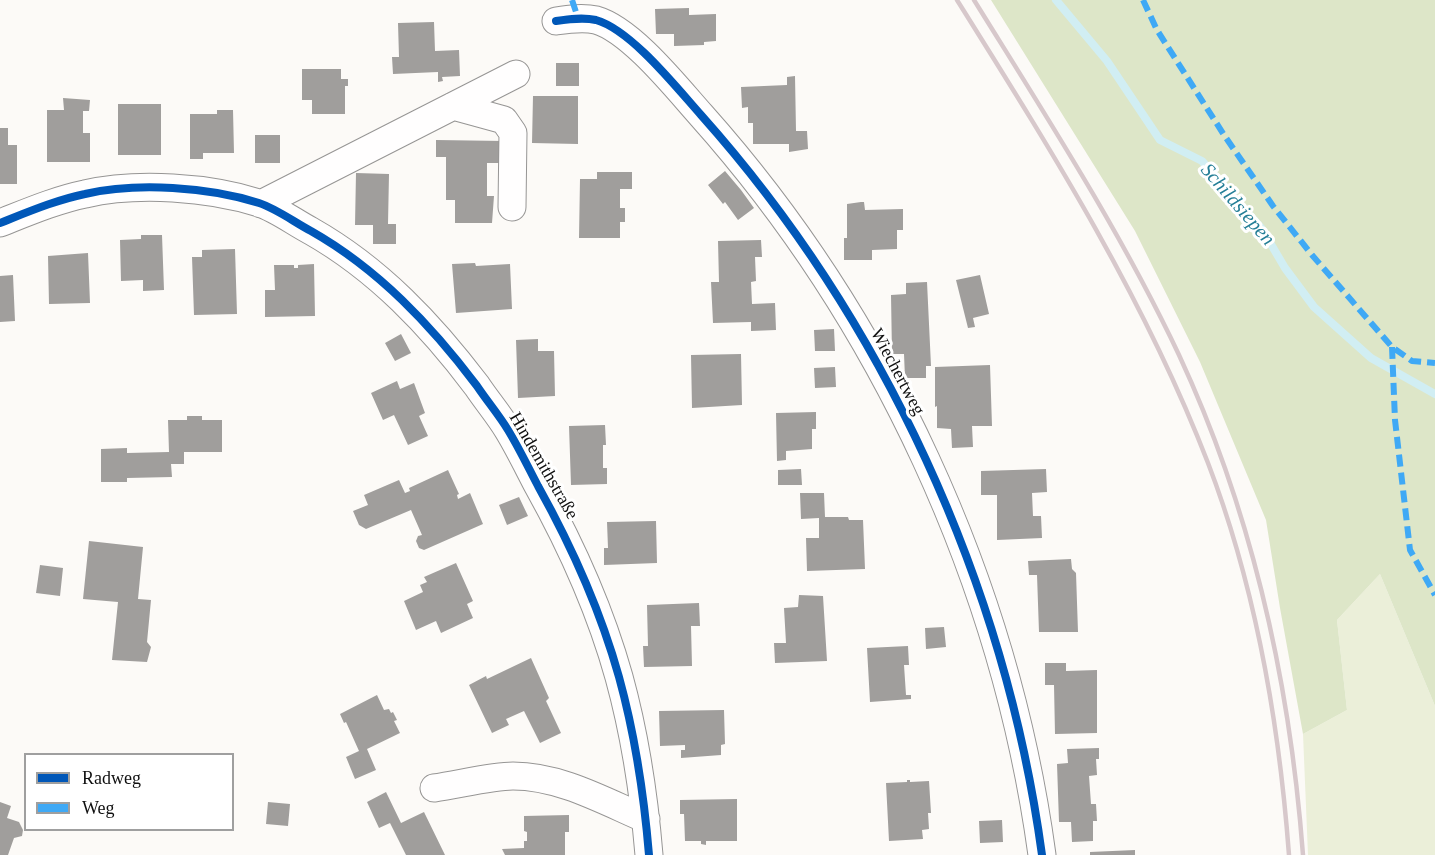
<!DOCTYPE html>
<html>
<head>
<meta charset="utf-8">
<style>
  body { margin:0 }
  #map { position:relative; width:1435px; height:855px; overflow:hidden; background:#fcfaf7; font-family:Georgia,serif }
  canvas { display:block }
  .legend { position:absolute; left:24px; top:753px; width:210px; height:78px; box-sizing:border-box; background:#fff; border:2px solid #9f9f9f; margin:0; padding:8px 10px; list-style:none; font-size:18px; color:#101010 }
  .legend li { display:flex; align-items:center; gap:12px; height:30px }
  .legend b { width:30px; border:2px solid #9f9f9f }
</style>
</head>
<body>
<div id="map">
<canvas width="1435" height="855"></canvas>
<ul class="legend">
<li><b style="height:8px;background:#0057b8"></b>Radweg</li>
<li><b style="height:8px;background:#3fa9f5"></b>Weg</li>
</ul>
</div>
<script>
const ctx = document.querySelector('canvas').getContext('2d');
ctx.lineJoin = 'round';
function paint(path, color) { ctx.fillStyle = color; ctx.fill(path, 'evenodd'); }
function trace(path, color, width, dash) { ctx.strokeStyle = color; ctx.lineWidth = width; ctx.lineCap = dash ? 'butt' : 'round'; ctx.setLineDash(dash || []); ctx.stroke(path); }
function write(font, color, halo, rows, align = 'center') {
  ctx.font = font + ' Georgia,serif'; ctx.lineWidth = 6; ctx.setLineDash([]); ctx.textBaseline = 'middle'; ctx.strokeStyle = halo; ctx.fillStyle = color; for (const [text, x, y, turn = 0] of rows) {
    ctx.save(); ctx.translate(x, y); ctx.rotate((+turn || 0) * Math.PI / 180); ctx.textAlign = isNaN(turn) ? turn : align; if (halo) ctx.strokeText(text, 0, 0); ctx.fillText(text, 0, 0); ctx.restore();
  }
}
const green = new Path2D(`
  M1380 574 1435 706V855H1308L1303 734 1347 710 1337 620Z`);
const forest = new Path2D(`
  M991 0H1435V706L1380 574 1337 620 1347 710 1303 734 1280 608 1266 520 1200 362 1135 231Z`);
const stream = new Path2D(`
  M1056 0 1107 61 1160 140 1202 161 1262 229 1285 268 1314 307 1371 358 1435 394`);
const building = new Path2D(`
  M689 8V15L716 14V41L704 42V45L674 46V34H656L655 9Z
  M434 22 435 51 459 50 460 76 442 77 443 81 438 82V72L393 74 392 57H399L398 23Z
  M556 63H579V86H556Z
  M302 69H341V79H348V86H345V114H312V100H302Z
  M795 76 796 131H807L808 149 789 152V144H753V123H748V107L742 108 741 87 787 85V77Z
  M533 96H578V144L532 143Z
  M63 98 90 100 89 111H83V133H90V162H47V110H64Z
  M118 104H161V155H118Z
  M217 110H233L234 153H203V159H190V114H217Z
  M0 128H8V145H17V184H0Z
  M255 135H280V163H255Z
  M436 140 504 141V163H487V196H494L492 223H455V200H446V157H436Z
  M725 171 741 190 734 195 741 190 754 208 738 220 725 202 723 204 708 185Z
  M597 172H632V189H620V208H625V222H620V238H579L580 179H597Z
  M356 173 389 174 388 224H396V244H373V225H355Z
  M861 202H864L865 210 903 209V230H897V249L872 250V260H844V238H847V204Z
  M141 235H162L164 290 143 291V280L121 281 120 240 141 239Z
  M761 240 762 257H755L756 281 751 282 752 304 775 303 776 330 751 331V322L713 323 711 282H719L718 241Z
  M235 249 237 314 194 315 192 257H202V250Z
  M88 253 90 303 49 304 48 256Z
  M475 263 476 266 510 264 512 309 456 313 452 264Z
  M314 264 315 316 265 317V290H275L274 265H294V268H298V265Z
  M13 275 15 321 0 322V276Z
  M980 275 989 314 973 318 975 327 968 328 956 280Z
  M927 282 931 366H926V378H905L904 354H892L891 295 906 294V283Z
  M834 329 835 351H815L814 330Z
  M401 334 411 353 395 361 385 343Z
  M538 339V351H554L555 396 518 398 516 340Z
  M741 354 742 405 692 408 691 355Z
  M990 365 992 426H972L973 447 952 448 951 429 937 428V406L935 407V367Z
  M835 367 836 387 815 388 814 368Z
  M397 381 400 389 414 383 425 413 419 416 428 436 408 445 394 415 383 420 371 393Z
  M816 412V429H812V449L786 451V460L777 461 776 413Z
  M187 416H202V420H222V452H184V464H171L172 477 127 478V482H101V449L127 448V453L169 452 168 420H187Z
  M605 425 606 445H603V468H607V484L571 485 569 426Z
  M801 469 802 485H778V470Z
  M1046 469 1047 492 1032 493 1033 516H1041L1042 538 997 540V495H981V471Z
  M448 470 459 494 457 495 458 499 470 493 483 524 424 550 419 548 416 541 418 536 422 535 411 510 366 529 359 525 353 511 368 505 364 495 399 480 405 493 410 491 409 488Z
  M800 493H824L825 517H848L849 520H863L865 569 807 571 806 538H819V518L801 519Z
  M519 497 528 516 507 525 499 505Z
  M656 521 657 563 604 565V548H608L607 522Z
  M89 541 143 547 138 599 151 600 147 642 151 647 147 662 112 660 118 602 83 599Z
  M1071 559 1072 569 1076 573 1078 632H1039L1037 575H1029L1028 561Z
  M456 563 473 601 467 604 473 618 441 633 436 621 416 630 404 601 423 592 420 585 427 582 424 577Z
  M40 565 63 568 60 596 36 593Z
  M799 595 823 596 827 661 775 663 774 643H786L784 608 798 607Z
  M699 603 700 626H691L692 666 644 667 643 646H648L647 605Z
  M944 627 946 647 926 649 925 628Z
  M908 646 909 665H904L906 695H911V699L870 702 867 648Z
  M531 658 549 698 546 701 561 733 540 743 524 711 506 719 509 725 492 733 469 685 486 676 487 679Z
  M1045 663H1066V671L1097 670V733L1055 734 1054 685H1045Z
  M377 695 384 710 389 709 391 713 393 712 397 720 394 721 400 733 367 749 376 770 355 779 346 757 359 751 346 722 344 723 340 714Z
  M724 710 725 744 721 745V755L681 758V750H685V745L660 746 659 711Z
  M1099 748V759H1096L1097 775 1089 776 1091 804H1096L1097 821H1093V841L1072 842 1071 822H1059L1057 764 1068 763 1067 749Z
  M907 780H910V782L929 781 931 813H928L929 829 922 830 923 839 889 841 886 783 907 782Z
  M386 792 401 823 424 812 445 855H406L390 823 379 828 367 802Z
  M737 799V841H706V845L701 844V841H685L684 814H680V800Z
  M0 802 11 806 7 818 19 822 23 830 22 836 14 838 8 855H0Z
  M268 802 290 804 288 826 266 824Z
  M569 815V832H565V855H505L502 849 524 848V841H527V832L524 831V816Z
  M1002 820 1003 842 980 843 979 821Z
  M1135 850V855H1090V852Z`);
const minor = new Path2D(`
  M556 21C569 19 583 17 596 20 631 30 676 87 701 115 883 319 1005 583 1042 855
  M453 106 504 120 513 133 512 207
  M261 204 516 74
  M0 223C28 212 56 200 85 194 137 182 209 187 259 203 277 209 294 222 311 231 378 269 431 325 477 386 487 401 499 415 508 430 519 448 528 467 538 486 572 547 600 609 619 677 635 735 644 795 649 855
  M434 788C457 785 491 776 513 776 560 776 604 801 646 819`);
const rail = new Path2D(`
  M957 0C1051 150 1144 297 1208 463 1256 588 1279 722 1289 855
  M974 0C1046 116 1121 232 1179 355 1252 512 1290 683 1303 855`);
const quiet = new Path2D(`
  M572 0 578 18
  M1143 0 1157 30 1224 135 1273 206 1312 255 1392 347 1412 361 1435 363
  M1392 347 1395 420 1410 550 1435 595`);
const cycleway = new Path2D(`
  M556 21C569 19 583 17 596 20 631 30 676 87 701 115 883 319 1005 583 1042 855
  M0 223C28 212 56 200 85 194 137 182 209 187 259 203 277 209 294 222 311 231 378 269 431 325 477 386 487 401 499 415 508 430 519 448 528 467 538 486 572 547 600 609 619 677 635 735 644 795 649 855`);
const streetNames = [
  ["Wiechertweg",897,372,62],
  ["Hindemithstraße",543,466,60]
];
const waterNames = [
  ["Schildsiepen",1237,205,49]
];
paint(green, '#ebefd9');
paint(forest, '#dde6c8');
trace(stream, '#d1eef3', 8);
paint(building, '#a09e9c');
trace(minor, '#969594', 29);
trace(minor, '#fffefe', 27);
trace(rail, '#d7c8cb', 4.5);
trace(quiet, '#3fa9f5', 6, [12, 6]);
trace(cycleway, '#0057b8', 8);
write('18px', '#101010', '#fff', streetNames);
write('italic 20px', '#257f97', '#fff', waterNames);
</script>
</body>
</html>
